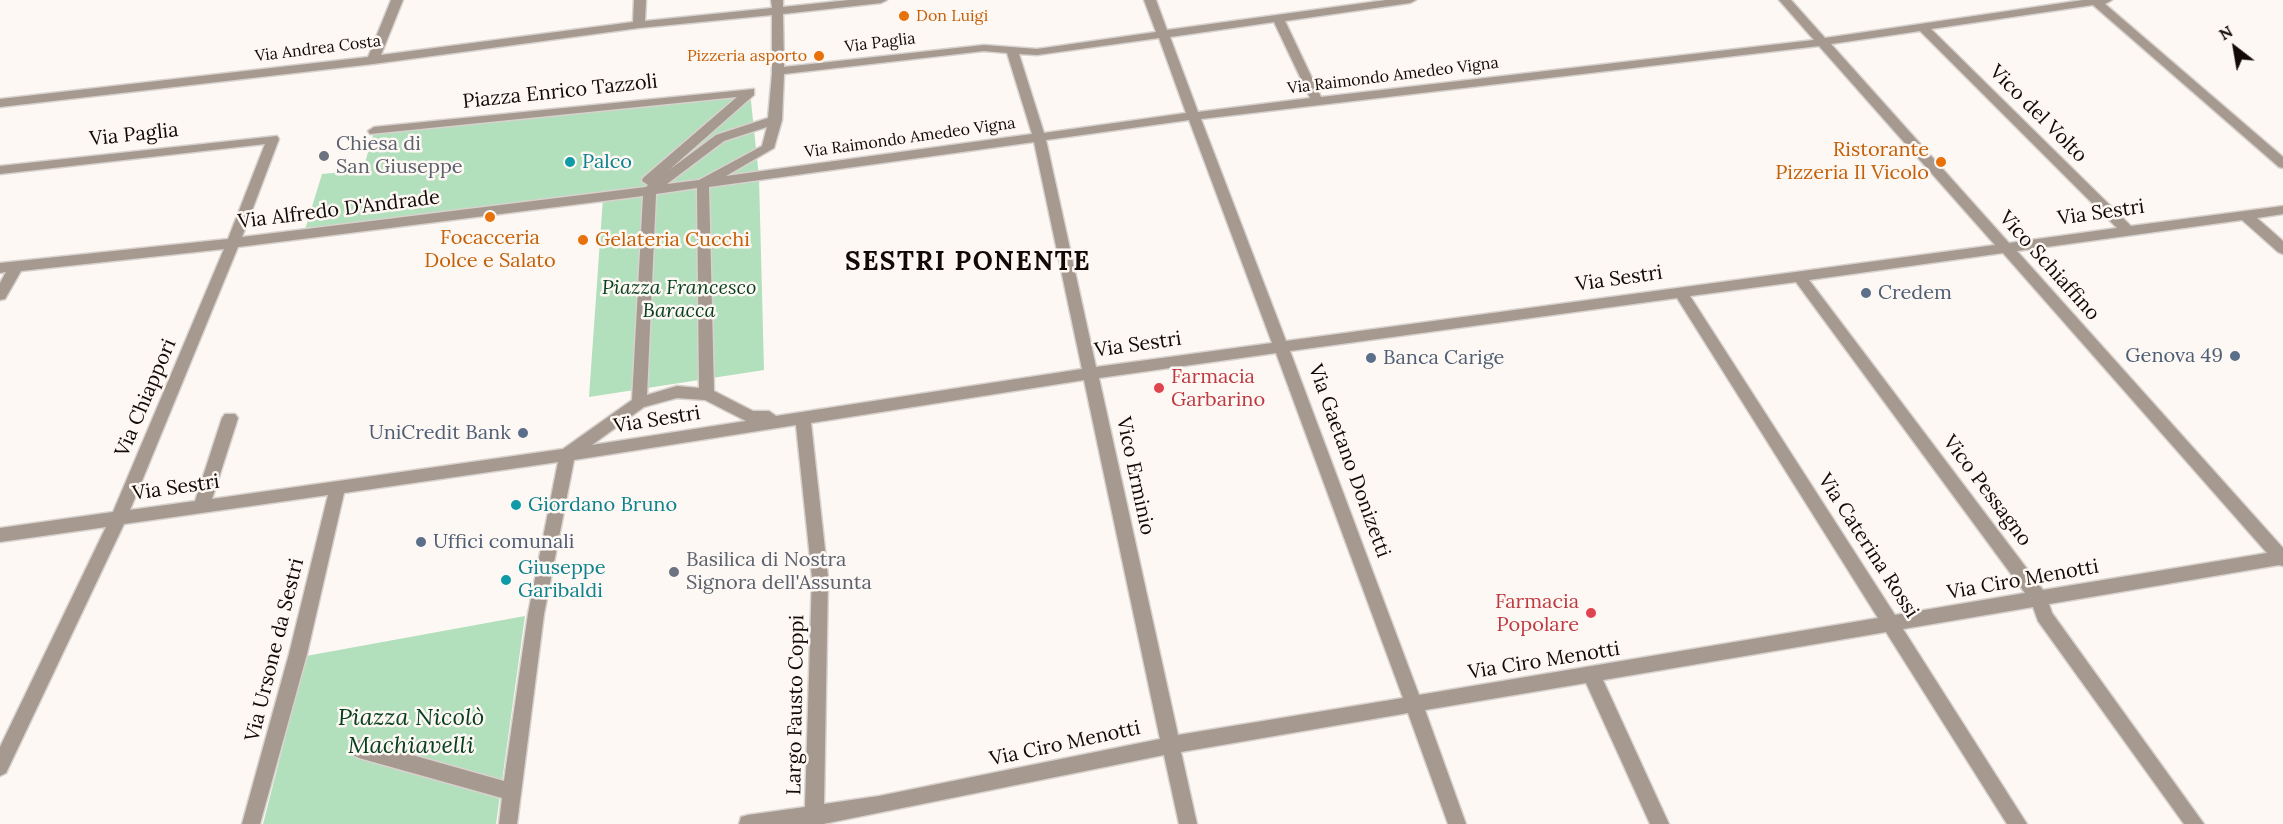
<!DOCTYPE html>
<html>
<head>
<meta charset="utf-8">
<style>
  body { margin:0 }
  #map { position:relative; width:2283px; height:824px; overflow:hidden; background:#fef8f4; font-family:Lora,serif }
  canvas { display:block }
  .north { position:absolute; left:2205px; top:18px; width:60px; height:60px; -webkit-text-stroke:4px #fef8f4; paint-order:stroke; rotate:329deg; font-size:16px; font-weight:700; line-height:24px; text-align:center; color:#130905 }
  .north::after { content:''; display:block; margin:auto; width:21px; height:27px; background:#130905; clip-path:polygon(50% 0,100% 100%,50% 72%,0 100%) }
</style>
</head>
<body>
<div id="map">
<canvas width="2283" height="824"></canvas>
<div class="north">N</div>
</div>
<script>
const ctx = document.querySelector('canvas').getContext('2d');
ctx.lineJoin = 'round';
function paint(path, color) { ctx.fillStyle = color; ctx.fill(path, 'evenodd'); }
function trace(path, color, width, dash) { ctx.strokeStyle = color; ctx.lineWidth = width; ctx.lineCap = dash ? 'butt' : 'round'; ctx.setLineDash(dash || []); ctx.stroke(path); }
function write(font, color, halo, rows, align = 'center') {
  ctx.font = font + ' Lora,serif'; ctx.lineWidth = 5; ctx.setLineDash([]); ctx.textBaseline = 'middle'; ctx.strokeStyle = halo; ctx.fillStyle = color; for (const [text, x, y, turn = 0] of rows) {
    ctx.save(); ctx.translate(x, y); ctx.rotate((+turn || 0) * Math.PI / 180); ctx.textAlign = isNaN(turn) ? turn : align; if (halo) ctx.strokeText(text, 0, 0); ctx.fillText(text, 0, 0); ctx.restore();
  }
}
const green = new Path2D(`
  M750 92 759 177 764 370 589 397 603 198 304 233 322 174 363 170 374 131Z
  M525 616 496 824H263L306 656Z`);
const minor = new Path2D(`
  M391 0H403L381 55 633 22 634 0H646L645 21 772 8 771 0H783V7L849 0H887L881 3 783 14 784 67 984 45 1037 49 1156 32 1144 0H1156L1167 30 1386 0H1416L1410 3 1285 21 1321 97 1814 40 1779 0H1791L1825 38 2083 0H2112L2105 4 2283 157V168L2279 167 2093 5 1931 29 2131 226 2283 206V214L2257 218 2283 241V254L2278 252 2242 220 2017 251 2283 548V566L2279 565 2049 604 2052 613 2204 824H2184L2038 621 2033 607 1903 629 2027 824H2007L1886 632 1603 680 1669 824H1650L1586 683 1425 710 1466 824H1448L1408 713 1181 752 1197 824H1179L1164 755 823 824H739L741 817 748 815 805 807 812 577 796 425 574 460 544 614 517 824H499L502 798 359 758 353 755 350 749 353 743 359 740 504 781 528 614 558 462 344 493 307 654 260 824H242L289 654 328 495 124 524 6 773 0 776V747L106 527 0 542V528L113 512 224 249 21 271 5 299 0 300V283L6 272 0 273V263L228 239 265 144 0 174V166L277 136 279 139 242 237 646 187 648 185 642 181 643 178 737 97 370 134 368 131 374 127 754 89V95L669 170 716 135 768 118 772 74V15L639 28 373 64 0 107V99L368 57ZM1274 22 1310 98 1198 112 1170 37ZM1920 31 2117 228 2009 243 1831 44ZM1159 38 1186 113 1044 133 1019 54 1037 55ZM1819 46 1995 245 1286 341 1201 119ZM984 51 1007 53 1032 134 726 176 774 148 782 120 784 74ZM1189 120 1272 343 1096 367 1046 140ZM767 127 762 146 699 180 667 184 724 141ZM1034 142 1082 369 776 416 769 411H753L714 391 709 187ZM697 188 699 388 677 386 647 395 656 194ZM643 196 632 400 563 449 212 499 238 418 235 414H225L222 418 195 501 130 510 238 247ZM2003 253 2267 553 2043 590 1809 280ZM1796 282 2025 593 1895 615 1690 296ZM1677 298 1878 618 1419 695 1290 351ZM1276 353 1403 698 1178 735 1099 378ZM1084 380 1160 739 879 796 824 804 828 577 811 423ZM677 398 705 400 746 421 592 445 644 407Z`);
const markers = [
  [904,16,6,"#e8710a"],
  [819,56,6,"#e8710a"],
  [324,156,6,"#6b7280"],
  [570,162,6,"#0f9aa8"],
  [1941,162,6,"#e8710a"],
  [490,217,6,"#e8710a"],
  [583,240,6,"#e8710a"],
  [1866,293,6,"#5c6f8a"],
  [2235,356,6,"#5c6f8a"],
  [1371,358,6,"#5c6f8a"],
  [1159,388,6,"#e0444e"],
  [523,433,6,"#5c6f8a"],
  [516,505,6,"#0f9aa8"],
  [421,542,6,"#5c6f8a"],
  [674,572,6,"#6b7280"],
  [506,580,6,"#0f9aa8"],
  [1591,613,6,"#e0444e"]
];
const farFoodnames = [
  ["Don Luigi",916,16],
  ["Pizzeria asporto",807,56,"right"]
];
const farStreetnames = [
  ["Via Paglia",880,43,-7],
  ["Via Andrea Costa",318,49,-7],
  ["Via Raimondo Amedeo Vigna",1393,76,-7],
  ["Via Raimondo Amedeo Vigna",910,138,-8]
];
const streetNames = [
  ["Piazza Enrico Tazzoli",560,92,-6],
  ["Vico del Volto",2038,114,45],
  ["Via Paglia",134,135,-6],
  ["Via Alfredo D'Andrade",339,210,-7],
  ["Via Sestri",2101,213,-8],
  ["Vico Schiaffino",2049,266,48],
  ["Via Sestri",1619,279,-8],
  ["Via Sestri",1138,345,-8],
  ["Via Chiappori",146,398,-67],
  ["Via Sestri",657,420,-9],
  ["Via Gaetano Donizetti",1349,461,70],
  ["Vico Erminio",1135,476,78],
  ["Via Sestri",176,488,-8],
  ["Vico Pessagno",1987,491,53],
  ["Via Caterina Rossi",1868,546,57],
  ["Via Ciro Menotti",2023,580,-10],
  ["Via Ursone da Sestri",275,650,-76],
  ["Via Ciro Menotti",1544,661,-9],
  ["Largo Fausto Coppi",796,705,-89],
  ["Via Ciro Menotti",1065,744,-12]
];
const worshipNames = [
  ["Chiesa di",336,144],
  ["San Giuseppe",336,167],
  ["Basilica di Nostra",686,560],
  ["Signora dell'Assunta",686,583]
];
const foodNames = [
  ["Ristorante",1929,150],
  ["Pizzeria Il Vicolo",1929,173],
  ["Focacceria",490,238,"center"],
  ["Dolce e Salato",490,261,"center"],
  ["Gelateria Cucchi",595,240,"left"]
];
const cultureNames = [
  ["Palco",582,162],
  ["Giordano Bruno",528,505],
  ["Giuseppe",518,568],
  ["Garibaldi",518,591]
];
const parkNames = [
  ["Piazza Francesco",679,288],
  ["Baracca",679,311]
];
const serviceNames = [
  ["Credem",1878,293],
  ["Genova 49",2223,356,"right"],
  ["Banca Carige",1383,358],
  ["UniCredit Bank",511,433,"right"],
  ["Uffici comunali",433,542]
];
const healthNames = [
  ["Farmacia",1171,377],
  ["Garbarino",1171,400],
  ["Farmacia",1579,602,"right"],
  ["Popolare",1579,625,"right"]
];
const nearParknames = [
  ["Piazza Nicolò",411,718],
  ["Machiavelli",411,746]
];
const districtNames = [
  ["SESTRI PONENTE",968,263]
];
paint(green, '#b2dfbc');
trace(minor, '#d8d2ce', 3);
paint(minor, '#a59990');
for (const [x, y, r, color] of markers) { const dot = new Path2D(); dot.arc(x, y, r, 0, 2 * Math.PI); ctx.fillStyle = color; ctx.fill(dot); trace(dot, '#fef8f4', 2); }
write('16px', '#c56008', '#fef8f4', farFoodnames, 'left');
write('16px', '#130905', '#fef8f4', farStreetnames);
write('20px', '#130905', '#fef8f4', streetNames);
write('20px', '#5b616d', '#fef8f4', worshipNames, 'left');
write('20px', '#c56008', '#fef8f4', foodNames, 'right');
write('20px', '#0d838f', '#fef8f4', cultureNames, 'left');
write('italic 20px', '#053f1c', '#fef8f4', parkNames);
write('20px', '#4e5e75', '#fef8f4', serviceNames, 'left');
write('20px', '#be3a42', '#fef8f4', healthNames, 'left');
write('italic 24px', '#053f1c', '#fef8f4', nearParknames);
ctx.letterSpacing = '1.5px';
write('bold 26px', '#130905', '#fef8f4', districtNames);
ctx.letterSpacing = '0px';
</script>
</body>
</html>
